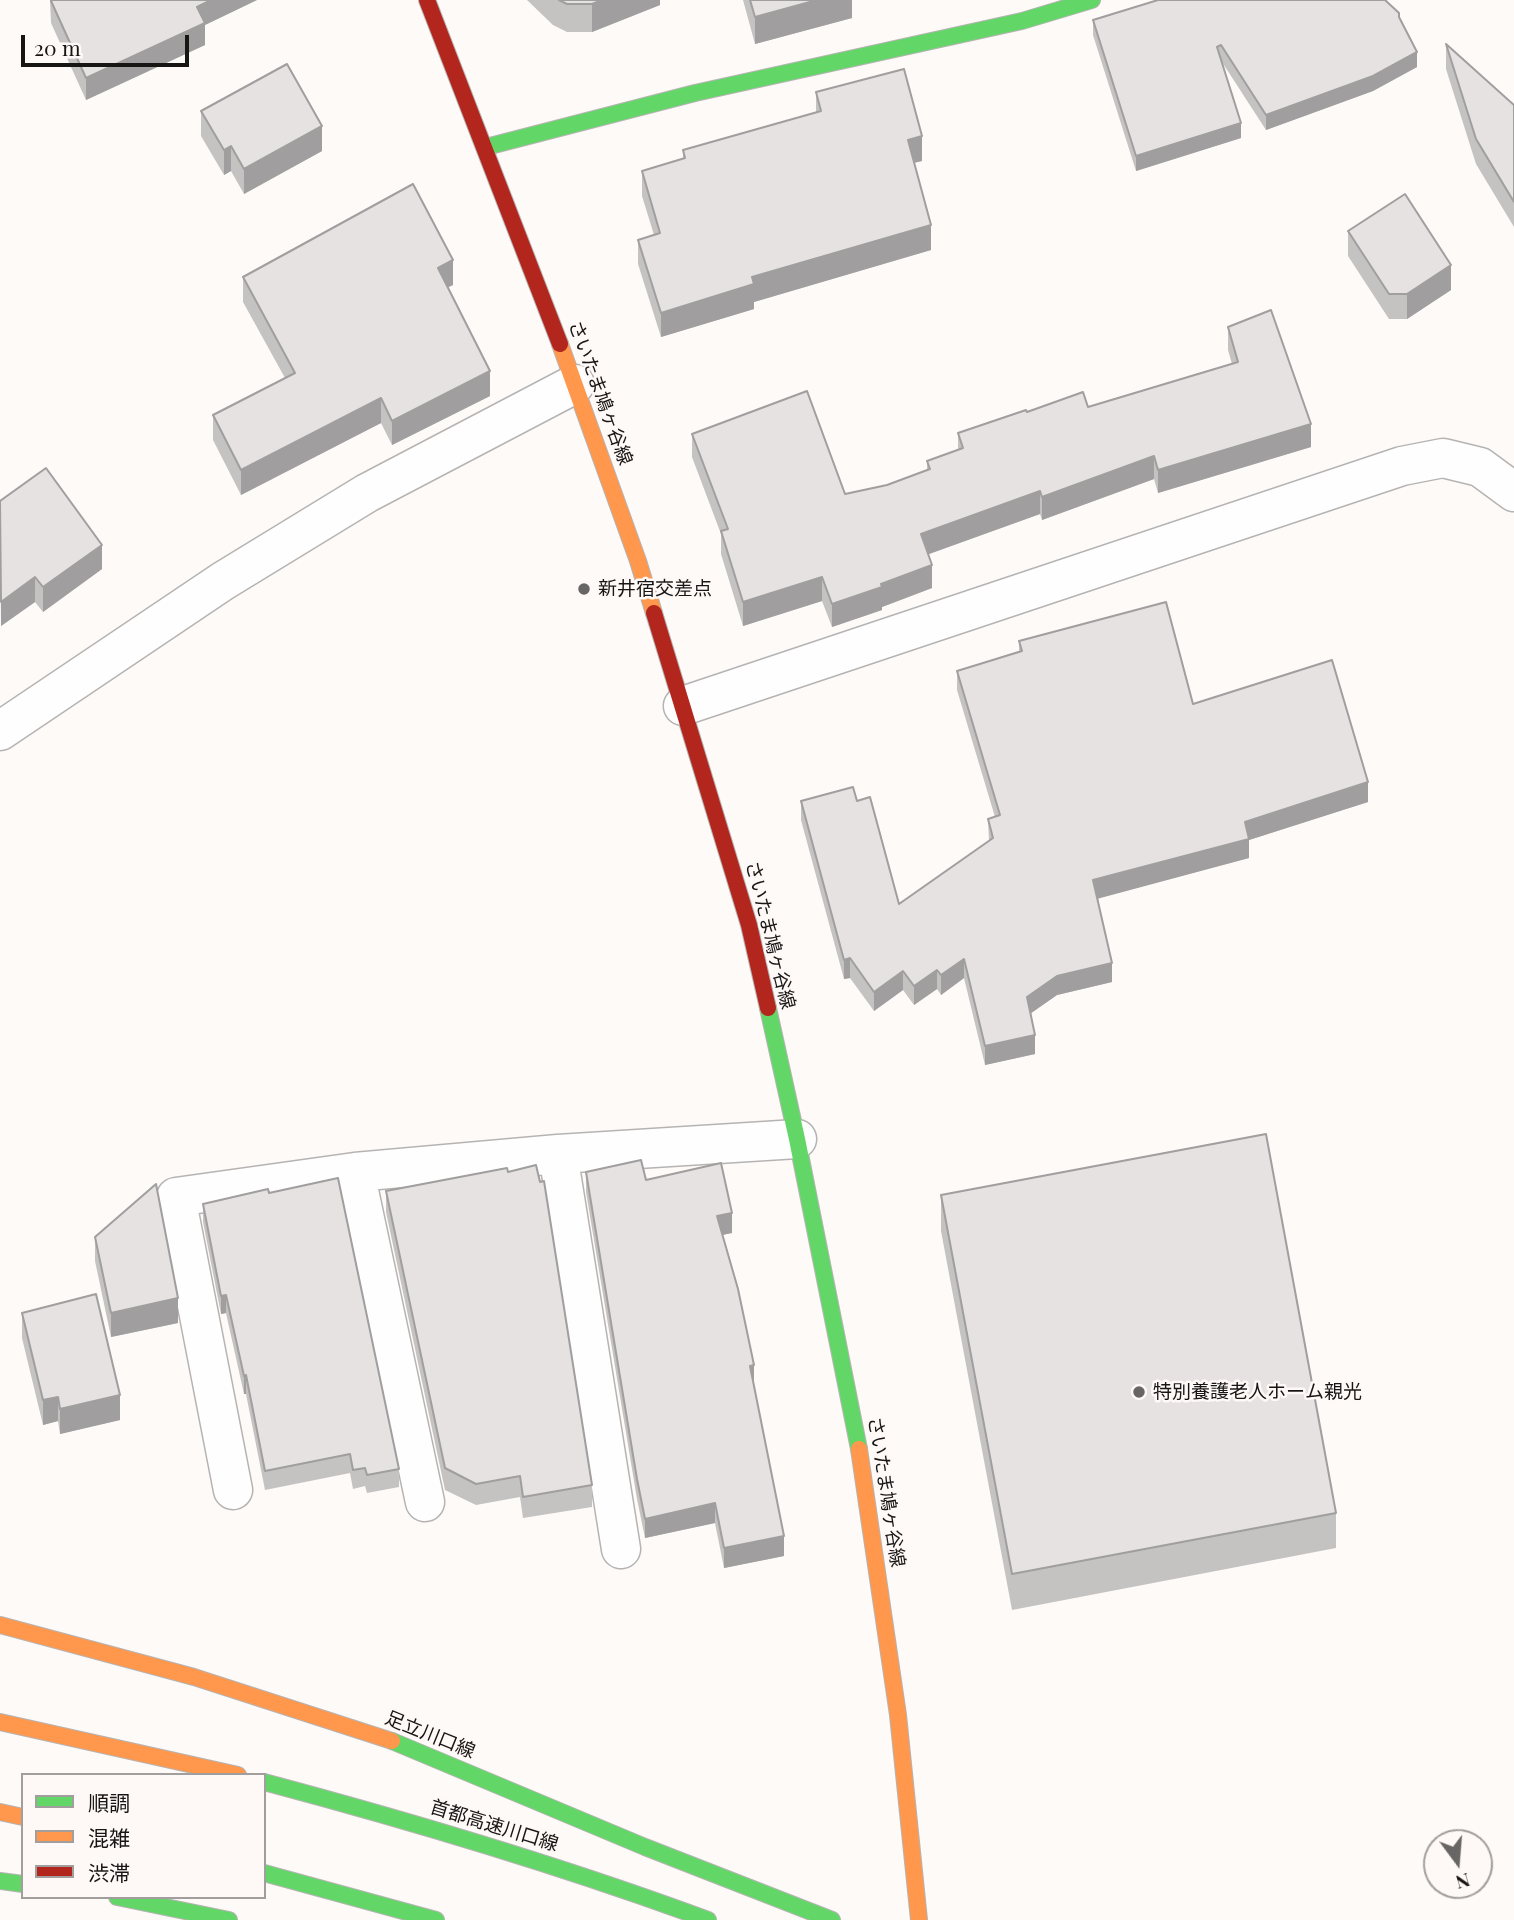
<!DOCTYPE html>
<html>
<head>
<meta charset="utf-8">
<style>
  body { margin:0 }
  #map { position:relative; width:1514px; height:1920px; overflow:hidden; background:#fdfaf8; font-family:"Playfair Display","Noto Sans JP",serif }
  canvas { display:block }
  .legend { position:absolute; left:21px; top:1773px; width:245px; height:126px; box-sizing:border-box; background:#fef9f7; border:2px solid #a29e9d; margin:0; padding:9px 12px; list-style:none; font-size:21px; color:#171615 }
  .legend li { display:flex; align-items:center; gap:14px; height:35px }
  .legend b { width:35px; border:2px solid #a29e9d }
  .north { position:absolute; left:1423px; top:1829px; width:70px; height:70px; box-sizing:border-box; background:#fef9f7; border:2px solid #a29e9d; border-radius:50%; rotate:164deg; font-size:19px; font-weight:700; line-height:28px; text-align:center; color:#171615 }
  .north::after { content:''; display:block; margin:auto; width:24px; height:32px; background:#686664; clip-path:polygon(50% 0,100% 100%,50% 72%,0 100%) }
  .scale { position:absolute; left:21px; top:35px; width:168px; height:32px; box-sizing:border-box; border:4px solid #171615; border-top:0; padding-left:9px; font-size:21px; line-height:24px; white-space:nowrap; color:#171615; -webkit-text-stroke:5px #fef9f7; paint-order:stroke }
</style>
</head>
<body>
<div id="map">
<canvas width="1514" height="1920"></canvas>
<ul class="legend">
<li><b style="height:9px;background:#63d668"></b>順調</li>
<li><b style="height:9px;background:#ff974d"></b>混雑</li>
<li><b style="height:9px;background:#b3261e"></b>渋滞</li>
</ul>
<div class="north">N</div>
<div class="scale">20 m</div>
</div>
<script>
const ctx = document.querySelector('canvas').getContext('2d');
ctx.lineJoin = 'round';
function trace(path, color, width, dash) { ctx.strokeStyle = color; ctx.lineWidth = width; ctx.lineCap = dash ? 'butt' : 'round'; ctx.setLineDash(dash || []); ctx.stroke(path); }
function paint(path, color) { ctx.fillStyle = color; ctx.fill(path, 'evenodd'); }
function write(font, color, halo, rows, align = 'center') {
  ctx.font = font + ' "Playfair Display","Noto Sans JP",serif'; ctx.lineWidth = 5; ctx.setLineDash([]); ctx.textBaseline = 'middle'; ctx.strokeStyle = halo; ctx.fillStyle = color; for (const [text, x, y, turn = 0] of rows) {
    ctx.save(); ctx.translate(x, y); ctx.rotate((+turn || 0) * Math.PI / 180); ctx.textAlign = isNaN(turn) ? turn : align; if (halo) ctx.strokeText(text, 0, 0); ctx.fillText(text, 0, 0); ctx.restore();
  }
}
const street = new Path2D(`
  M683 706 1402 466 1443 458 1480 467 1514 492
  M0 731 223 581 367 493 575 384
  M558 1154 621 1549
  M355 1172 425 1502
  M233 1490 176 1197 355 1172 558 1154 797 1139`);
const fast = new Path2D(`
  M486 147 695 93 1022 21 1092 0
  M768 1008 797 1139 859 1449
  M392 1741 645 1847 832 1920
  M264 1782C414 1822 562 1866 708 1920
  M264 1873 436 1920
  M0 1881 23 1884
  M117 1897 229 1920`);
const slow = new Path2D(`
  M560 344 638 561 654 613
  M859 1449 898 1715 919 1920
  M0 1625 194 1677 392 1741
  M0 1722 238 1775
  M0 1812 23 1817`);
const jam = new Path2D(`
  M427 0 560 344
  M654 613 749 925 768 1008`);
const wall = new Path2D(`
  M50 0H257L205 25V45L86 100 51 23Z
  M527 0H660V5L592 32H567L553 25Z
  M743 0H852V18L755 44Z
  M1399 17 1417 67 1373 91 1266 130 1222 62 1241 138 1136 171 1093 35V20Z
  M1446 44 1514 105V227L1476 164 1446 69Z
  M816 92 922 161 914 163 931 250 754 302V309L661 337 638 264V240L654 235 642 196V171L683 159V150L816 112Z
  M201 111 322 151 244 194 231 171 224 175 201 136Z
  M1348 231 1451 290 1407 319H1389L1348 256Z
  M243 277 453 285 448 287 490 396 392 445 381 423 241 495 213 440V415L285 378 243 302Z
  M1228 327 1311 447 1158 493 1154 479 1042 520 1040 514 928 554 932 588 882 607V610L832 627 822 601 743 626 721 554V534L692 457V434L845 494 887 485 927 470V461L958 450V433L1027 412 1088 407 1232 364 1228 350Z
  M0 501 102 569 43 612 35 602 1 626Z
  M1019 641 1193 704 1368 802 1249 840V858L1098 898 1112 982 1057 995 1031 1013 1035 1054 985 1065 964 978 941 995 937 989 914 1005 903 990 874 1011 850 978 844 979 801 820V801H857L899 904 989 841 988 819 995 817 957 690V671L1019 651Z
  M586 1172 646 1180 732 1233 722 1235 754 1385 784 1556 724 1568 715 1523 645 1538 637 1499 586 1192Z
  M386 1191 592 1485V1507L523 1518 520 1497 476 1505 445 1490 386 1212Z
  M269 1193 399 1469V1487L367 1493 365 1486 353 1489 350 1473 265 1490 246 1394H244L226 1313 221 1314 203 1222V1204Z
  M941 1195 1336 1513V1548L1012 1610 941 1231Z
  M95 1237 178 1323 111 1337 95 1261Z
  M22 1313 120 1420 60 1434 58 1421 43 1425 22 1338Z`);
const shadedWall = new Path2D(`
  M211 0H257L205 25V45L86 100V78L197 7Z
  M602 0H660V5L592 32V4Z
  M817 0H852V18L755 44V17Z
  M1417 52V67L1373 91 1266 130V115Z
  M1241 123V138L1136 171V156Z
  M322 126V151L244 194V169Z
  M922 136V161L908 164V140Z
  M231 146V171L224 175V150Z
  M931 225V250L754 302V309L661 337V313L752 277Z
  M453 260V285L438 292V268Z
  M1451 265V290L1407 319V294Z
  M490 371V396L392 445V421Z
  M381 398V423L241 495V470Z
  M1311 424V447L1158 493V470Z
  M1154 456V479L1042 520V497Z
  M1040 491V514L921 557V534Z
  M102 545V569L43 612V587Z
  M932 565V588L882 607V610L832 627V604Z
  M35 577V602L1 626V602Z
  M822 577V601L743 626V602Z
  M1368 782V802L1249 840V858L1093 900V880L1245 822Z
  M850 958V978L844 979V960Z
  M964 959V978L941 995V975Z
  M1112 963V982L1057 995 1027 1016V997L1057 976Z
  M937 970V989L914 1005V986Z
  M903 971V990L874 1011V992Z
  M1035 1035V1054L985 1065V1046Z
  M732 1213V1233L717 1236V1216Z
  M226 1295V1313L221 1314V1296Z
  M178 1298V1323L111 1337V1313Z
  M754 1365V1385L750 1386V1366Z
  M246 1375V1394H244V1376Z
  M120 1395V1420L60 1434V1409Z
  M58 1397V1421L43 1425V1400Z
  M715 1503V1523L645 1538V1519Z
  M784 1536V1556L724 1568V1548Z`);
const building = new Path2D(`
  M52 0H211L197 7 205 23 86 78 51 1Z
  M559 0H602L592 4H567Z
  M750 0H817L755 17Z
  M1158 0H1385L1399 13V17L1417 52 1373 76 1266 115 1221 45 1217 47 1241 123 1136 156 1093 20Z
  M1446 44 1514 105V202L1476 139Z
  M287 64 322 126 244 169 231 146 224 150 201 111Z
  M904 69 922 136 908 140 931 225 752 277 754 284 661 313 638 240 660 233 642 171 685 158 683 150 821 111 816 92Z
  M413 184 453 260 438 268 490 371 392 421 381 398 241 470 213 415 295 373 243 277Z
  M1405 194 1451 265 1407 294H1389L1348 231Z
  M1271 310 1311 424 1158 470 1154 456 1042 497 1040 491 921 534 932 565 881 584 882 587 832 604 822 577 743 602 721 531 728 529 692 434 807 391 845 494 887 485 930 469 927 461 963 448 958 433 1026 410 1027 412 1083 392 1088 407 1238 362 1228 327Z
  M46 468 102 545 43 587 35 577 1 602 0 501Z
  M1166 602 1193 704 1332 660 1368 782 1245 822 1249 839 1093 880 1112 963 1057 976 1027 997 1035 1035 985 1046 964 959 941 975 937 970 914 986 903 971 874 992 850 958 844 960 801 801 853 787 857 801 870 797 899 904 993 838 988 819 1000 815 957 671 1022 651 1019 641Z
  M1266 1134 1336 1513 1012 1574 941 1195Z
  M641 1160 646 1180 721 1163 732 1213 717 1216 738 1289 754 1365 750 1366 784 1536 724 1548 715 1503 645 1519 637 1479 586 1172Z
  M536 1165 540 1182 544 1181 592 1485 523 1497 520 1476 476 1484 445 1468 386 1191 507 1168 508 1172Z
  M338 1178 399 1469 367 1475 365 1468 353 1470 350 1454 265 1471 246 1375 244 1376 226 1295 221 1296 203 1204 268 1189 269 1193Z
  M156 1184 178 1298 111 1313 95 1237Z
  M96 1294 120 1395 60 1409 58 1397 43 1400 22 1313Z`);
const markers = [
  [584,589,7,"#686664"],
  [1139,1392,7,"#686664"]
];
const streetNames = [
  ["さいたま鳩ヶ谷線",600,393,70],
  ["さいたま鳩ヶ谷線",770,935,76],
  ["さいたま鳩ヶ谷線",886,1492,81],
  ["足立川口線",430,1735,22],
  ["首都高速川口線",494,1826,17]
];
const poiNames = [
  ["新井宿交差点",598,589],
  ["特別養護老人ホーム親光",1153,1392]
];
trace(street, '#b6b4b3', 41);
trace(fast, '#b6b4b3', 18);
trace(slow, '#b6b4b3', 18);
trace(jam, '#b6b4b3', 18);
trace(street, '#fffefe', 38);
trace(fast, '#63d668', 16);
trace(slow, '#ff974d', 16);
trace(jam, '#b3261e', 16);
paint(wall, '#c5c2c2');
paint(shadedWall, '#a09e9e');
paint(building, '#e5e2e1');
trace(building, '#a09e9e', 2);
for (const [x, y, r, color] of markers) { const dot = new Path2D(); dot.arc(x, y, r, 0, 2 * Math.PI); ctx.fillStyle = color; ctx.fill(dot); trace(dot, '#fef9f7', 2.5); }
write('19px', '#171615', '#fef9f7', streetNames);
write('19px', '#171615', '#fef9f7', poiNames, 'left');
</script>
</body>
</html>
